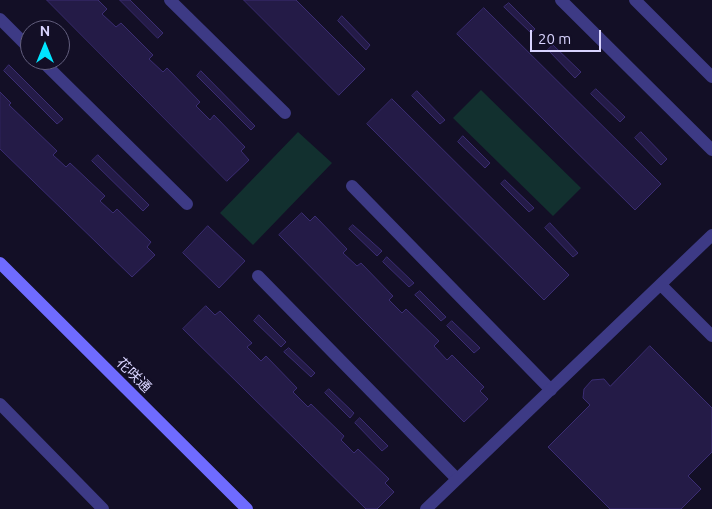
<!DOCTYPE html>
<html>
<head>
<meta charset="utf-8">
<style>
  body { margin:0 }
  #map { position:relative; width:712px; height:509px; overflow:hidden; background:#130f26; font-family:Ubuntu,sans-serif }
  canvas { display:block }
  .north { position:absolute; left:20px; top:20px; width:50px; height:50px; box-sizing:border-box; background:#130f26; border:1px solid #625e7d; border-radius:50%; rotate:0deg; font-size:14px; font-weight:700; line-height:20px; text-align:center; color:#d9d4ff }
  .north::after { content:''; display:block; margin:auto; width:18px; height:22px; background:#00e5ff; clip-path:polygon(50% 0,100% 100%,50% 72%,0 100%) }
  .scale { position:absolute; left:530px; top:30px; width:71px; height:22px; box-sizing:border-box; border:2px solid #d9d4ff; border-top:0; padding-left:6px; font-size:15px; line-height:18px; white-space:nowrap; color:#d9d4ff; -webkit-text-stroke:4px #130f26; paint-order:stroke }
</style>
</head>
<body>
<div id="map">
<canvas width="712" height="509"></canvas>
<div class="north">N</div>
<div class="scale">20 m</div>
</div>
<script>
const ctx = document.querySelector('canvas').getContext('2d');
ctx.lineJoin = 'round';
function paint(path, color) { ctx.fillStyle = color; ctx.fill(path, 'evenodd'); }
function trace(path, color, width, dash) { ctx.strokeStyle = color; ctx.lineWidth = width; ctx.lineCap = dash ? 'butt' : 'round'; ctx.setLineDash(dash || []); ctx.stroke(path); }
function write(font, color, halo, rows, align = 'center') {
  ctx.font = font + ' Ubuntu,"Noto Sans JP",sans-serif'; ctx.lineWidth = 4; ctx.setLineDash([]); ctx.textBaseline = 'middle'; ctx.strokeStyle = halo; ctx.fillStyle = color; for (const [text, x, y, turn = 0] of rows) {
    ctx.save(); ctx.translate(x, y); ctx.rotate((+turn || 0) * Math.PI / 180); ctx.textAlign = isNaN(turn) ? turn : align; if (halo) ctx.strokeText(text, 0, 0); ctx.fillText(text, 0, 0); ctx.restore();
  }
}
const green = new Path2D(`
  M481 90 581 188 553 216 453 118Z
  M298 132 332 163 253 245 220 213Z`);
const building = new Path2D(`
  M47 0H98L107 9 102 14 116 27 121 23 153 55 149 59 163 72 167 68 200 102 196 106 210 120 214 115 245 147 241 151 249 160 227 181Z
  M120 0H130L163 33 158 38Z
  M244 0H296L365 69 339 95Z
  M509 3 535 29 531 33 504 7Z
  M484 8 661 184 635 210 457 34Z
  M342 16 370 45 366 50 338 21Z
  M553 45 581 72 575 78 548 50Z
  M9 65 63 119 57 124 4 71Z
  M201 71 255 126 251 130 197 76Z
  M596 89 625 117 620 122 591 94Z
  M417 91 445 120 440 124 412 96Z
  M0 92 11 103 9 105 57 151 53 155 66 167 70 163 105 196 100 201 113 213 117 209 151 242 147 247 155 255 132 277 0 149Z
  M392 99 569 275 544 300 367 124Z
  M641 132 667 159 661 165 635 138Z
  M463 136 490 163 485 168 458 142Z
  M98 155 149 205 143 211 92 161Z
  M505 180 534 208 529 212 501 184Z
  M302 213 310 221 315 216 347 249 343 253 357 266 361 263 393 296 389 300 402 313 406 309 439 341 434 346 447 360 452 355 484 387 480 391 488 399 464 422 279 235Z
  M550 223 578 253 573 257 545 228Z
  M353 225 382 251 377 256 349 229Z
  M208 226 245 261 219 288 183 253Z
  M387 257 414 283 409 287 383 262Z
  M420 291 446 317 441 321 415 295Z
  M206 306 215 315 220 311 252 343 247 347 261 361 266 356 297 388 293 392 308 407 311 404 344 436 341 440 354 453 358 449 389 479 385 483 394 492 377 509H366L183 329Z
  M259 315 286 342 281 347 254 321Z
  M452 321 480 348 474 353 447 326Z
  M650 346 712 408V452L688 476 701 489 681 509H610L548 447 590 405 583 398 584 389 592 380 604 379 610 386Z
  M289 348 315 373 311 377 284 352Z
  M329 389 354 413 350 418 325 393Z
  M360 418 388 446 382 451 355 423Z`);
const lane = new Path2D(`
  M170 0 285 113
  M561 0 712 150
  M0 19 30 49
  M41 60 187 204
  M352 186 551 390
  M258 276 457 479
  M0 404 103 509`);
const street = new Path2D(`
  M635 0 712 77
  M661 285 712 336
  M426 509 712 235`);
const secondary = new Path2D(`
  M0 263 247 509`);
const streetNames = [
  ["花咲通",134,375,45]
];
paint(green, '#12302f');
paint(building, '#241b47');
trace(building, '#3b2d73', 1);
trace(lane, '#3d3a85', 12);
trace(street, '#3d3a85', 12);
trace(secondary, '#6f6bff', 12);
write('14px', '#d9d4ff', '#130f26', streetNames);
</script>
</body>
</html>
